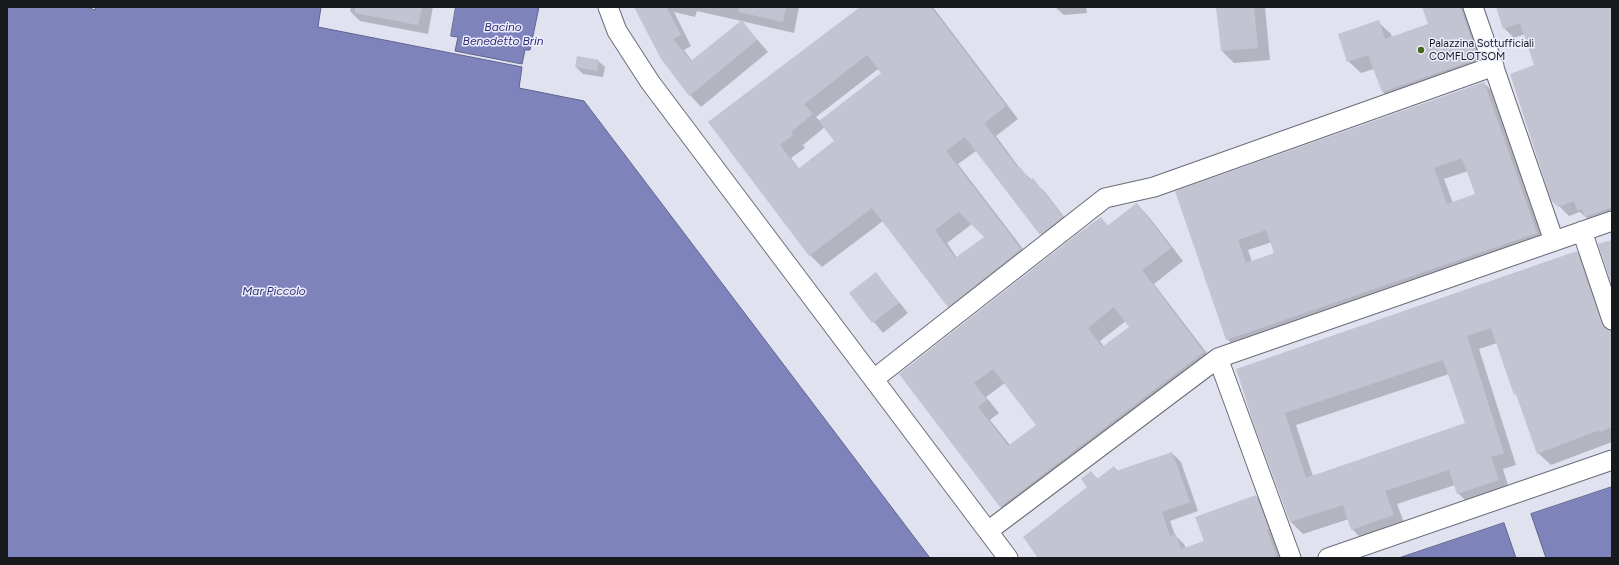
<!DOCTYPE html>
<html>
<head>
<meta charset="utf-8">
<style>
  body { margin:0 }
  #map { position:relative; width:1619px; height:565px; overflow:hidden; background:#e1e2f0; font-family:Figtree,sans-serif }
  canvas { display:block }
  .frame { position:absolute; inset:0; border:8px solid #18191d; pointer-events:none }
</style>
</head>
<body>
<div id="map">
<canvas width="1619" height="565"></canvas>
<div class="frame"></div>
</div>
<script>
const ctx = document.querySelector('canvas').getContext('2d');
ctx.lineJoin = 'round';
function paint(path, color) { ctx.fillStyle = color; ctx.fill(path, 'evenodd'); }
function trace(path, color, width, dash) { ctx.strokeStyle = color; ctx.lineWidth = width; ctx.lineCap = dash ? 'butt' : 'round'; ctx.setLineDash(dash || []); ctx.stroke(path); }
function write(font, color, halo, rows, align = 'center') {
  ctx.font = font + ' Figtree,sans-serif'; ctx.lineWidth = 3; ctx.setLineDash([]); ctx.textBaseline = 'middle'; ctx.strokeStyle = halo; ctx.fillStyle = color; for (const [text, x, y, turn = 0] of rows) {
    ctx.save(); ctx.translate(x, y); ctx.rotate((+turn || 0) * Math.PI / 180); ctx.textAlign = isNaN(turn) ? turn : align; if (halo) ctx.strokeText(text, 0, 0); ctx.fillText(text, 0, 0); ctx.restore();
  }
}
const water = new Path2D(`
  M7 7H87L95 10 96 7H321L318 27 522 67 519 88 584 101 930 558H7Z
  M456 7H539L530 50H525L522 64 455 51 458 37 451 36Z
  M1612 487V558H1546L1531 514Z
  M1504 523 1516 558H1399Z`);
const shadow = new Path2D(`
  M351 7H433L428 34 360 21 350 11Z
  M635 7H799L794 33 697 11 695 17 674 12 691 46 684 50 692 61 742 22 768 52 701 107 690 95Z
  M862 7H933L1018 119 996 136 1021 170 1045 192 1074 230 1053 247 1041 234 976 151 958 164 1033 262 961 319 948 307 883 221 822 267 810 255 709 122ZM878 69 882 73 820 121 816 117ZM825 127 836 141 799 169 791 158 805 148 803 145ZM972 224 985 237 957 258 947 243Z
  M1055 7H1086L1087 13 1064 15Z
  M1217 7H1265L1270 60 1234 63 1222 51Z
  M1423 7H1467L1487 66 1395 104 1383 92 1374 69 1361 73 1348 61 1378 22 1391 34 1392 38 1429 25Z
  M1497 7H1612V220L1595 226 1580 212 1569 216 1552 199 1536 66 1525 34 1514 38 1504 28Z
  M598 61 605 67 603 77 583 74 576 67Z
  M1484 83 1495 94 1547 244 1238 350 1227 339 1176 192ZM1468 171 1476 195 1453 203 1444 179ZM1272 242 1276 254 1252 262 1248 250Z
  M1137 204 1149 217 1183 261 1154 284 1216 365 1013 519 1000 506 900 374 1101 218 1108 226ZM1126 321 1130 327 1104 347 1100 341ZM1005 383 1037 425 1010 445 990 420 999 413 986 397Z
  M1577 252 1589 265 1612 332V442L1551 465 1538 453 1497 343 1479 349 1516 465 1503 469 1510 492 1471 506 1458 493 1455 485 1397 504 1406 528 1365 542 1352 529 1349 519 1303 534 1291 522 1254 422ZM1449 374 1466 424 1313 476 1296 425Z
  M876 274 908 313 883 333 850 293Z
  M1172 453 1181 462 1198 511 1170 521 1175 535 1184 544 1186 548 1205 541 1256 496 1265 505 1282 558H1039L1088 487 1091 472 1098 479 1114 467 1119 472Z`);
const building = new Path2D(`
  M355 7H422L418 25 355 13Z
  M634 7H666L681 35 673 39 691 61 742 20 757 40 689 96 661 59Z
  M739 7H786L783 22 739 12Z
  M860 7H931L1006 106 984 123 1018 168 1020 167 1030 180 1033 178 1063 217 1040 235 965 137 946 151 1021 249 948 307 872 208 809 256 708 122ZM867 55 881 73 819 121 834 141 798 169 780 145 793 135 791 132 813 114 804 104ZM959 212 984 237 955 258 935 230Z
  M1216 7H1254L1258 48 1221 51Z
  M1422 7H1460L1476 53 1471 61 1382 92 1368 55 1347 62 1338 34 1379 20 1385 39 1428 24Z
  M1496 7H1612V207L1585 217 1582 209 1577 210 1574 201 1558 207 1551 200 1510 74 1534 65 1520 23 1503 29Z
  M577 56 599 60 597 71 575 67Z
  M1484 82 1537 233 1226 340 1175 191ZM1462 158 1475 194 1447 204 1434 168ZM1266 230 1274 253 1246 263 1238 240Z
  M1137 203 1171 248 1142 270 1204 352 1000 507 899 374 1076 235 1101 217 1107 226ZM1114 307 1129 327 1102 347 1088 328ZM993 369 1036 425 1008 446 978 407 987 400 974 383Z
  M1612 240V286L1598 244Z
  M1577 251 1602 324 1605 328 1612 331V427L1600 432 1599 430 1537 454 1516 394 1514 395 1491 328 1467 336 1504 453 1491 457 1499 480 1457 494 1449 470 1385 491 1394 515 1351 530 1343 505 1290 522 1253 422 1236 369ZM1443 360 1465 423 1306 478 1285 413Z
  M876 272 899 303 872 323 849 293Z
  M1172 452 1190 502 1162 512 1170 536 1176 534 1181 549 1204 541 1195 517 1256 495 1269 529 1267 530 1277 558H1038L1023 537 1087 487 1081 479 1091 471 1097 479 1114 466 1116 471Z`);
const minor = new Path2D(`
  M608 7 617 31 650 82 1008 558
  M1473 7 1554 241
  M1582 231 1612 320
  M1218 358 1291 558
  M874 379 1105 198 1154 187 1494 66
  M988 531 1218 358 1612 221
  M1328 558 1612 460`);
const markers = [
  [1421,50,4,"#47691f"]
];
const poiNames = [
  ["Palazzina Sottufficiali",1429,44],
  ["COMFLOTSOM",1429,57]
];
const waterNames = [
  ["Bacino",503,27],
  ["Benedetto Brin",503,41],
  ["Mar Piccolo",274,291]
];
paint(water, '#7f83bc');
trace(water, '#60638c', 1);
paint(shadow, '#0003');
paint(building, '#c2c4d1');
trace(minor, '#6a6c78', 21);
trace(minor, '#fff', 19);
for (const [x, y, r, color] of markers) { const dot = new Path2D(); dot.arc(x, y, r, 0, 2 * Math.PI); ctx.fillStyle = color; ctx.fill(dot); trace(dot, '#eeeffe', 1.5); }
write('11px', '#18191d', '#eeeffe', poiNames, 'left');
write('italic 12px', '#2f2b71', '#eeeffe', waterNames);
</script>
</body>
</html>
